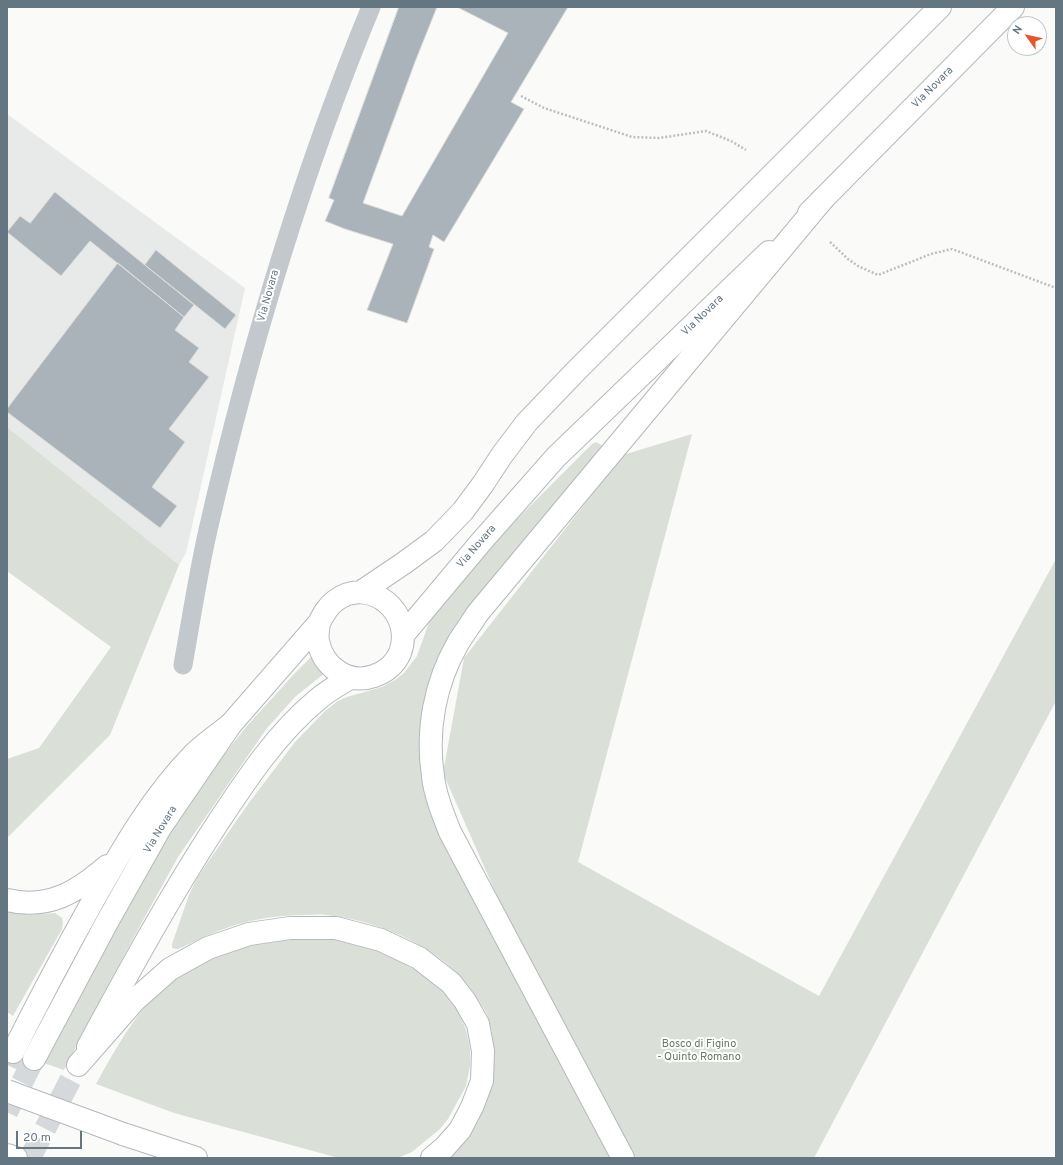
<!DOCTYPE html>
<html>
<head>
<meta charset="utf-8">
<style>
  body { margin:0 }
  #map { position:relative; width:1063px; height:1165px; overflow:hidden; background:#fafaf8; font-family:Overpass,sans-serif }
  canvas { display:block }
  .frame { position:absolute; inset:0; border:8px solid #657683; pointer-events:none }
  .north { position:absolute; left:1007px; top:16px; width:40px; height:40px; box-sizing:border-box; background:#fff; border:1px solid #c1c8cd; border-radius:50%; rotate:303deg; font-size:11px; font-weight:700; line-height:16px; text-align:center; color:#657683 }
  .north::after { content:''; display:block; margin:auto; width:14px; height:18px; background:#e4572e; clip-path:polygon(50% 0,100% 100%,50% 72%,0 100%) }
  .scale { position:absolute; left:16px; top:1131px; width:66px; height:18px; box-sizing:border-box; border:2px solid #657683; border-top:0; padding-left:5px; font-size:12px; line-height:14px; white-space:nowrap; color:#657683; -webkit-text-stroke:3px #fff; paint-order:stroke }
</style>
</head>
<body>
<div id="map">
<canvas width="1063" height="1165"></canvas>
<div class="frame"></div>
<div class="north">N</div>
<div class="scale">20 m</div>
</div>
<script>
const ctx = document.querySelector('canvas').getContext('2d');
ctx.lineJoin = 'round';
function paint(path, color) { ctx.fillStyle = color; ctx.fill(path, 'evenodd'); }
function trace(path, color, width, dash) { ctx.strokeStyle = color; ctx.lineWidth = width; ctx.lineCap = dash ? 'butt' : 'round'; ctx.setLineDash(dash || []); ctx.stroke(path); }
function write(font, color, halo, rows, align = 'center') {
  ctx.font = font + ' Overpass,sans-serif'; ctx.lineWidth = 4; ctx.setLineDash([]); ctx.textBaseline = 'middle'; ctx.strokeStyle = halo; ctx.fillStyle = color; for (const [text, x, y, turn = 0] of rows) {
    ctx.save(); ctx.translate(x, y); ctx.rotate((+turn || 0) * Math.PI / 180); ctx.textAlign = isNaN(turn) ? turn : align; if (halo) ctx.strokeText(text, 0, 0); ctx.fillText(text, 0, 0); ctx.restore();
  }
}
const built = new Path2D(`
  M7 114 245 288 186 553 179 565 7 427Z`);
const green = new Path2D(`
  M7 427 179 565 110 735 7 838V759L39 748 111 647 7 571Z
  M692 434 578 862 819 996 1056 559V701L814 1158H634L497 896 443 773 464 658 623 455Z
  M596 442 603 446V449L561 500 479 594 456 625 443 651 422 754 612 1158H449C458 1148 469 1137 476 1125 481 1116 484 1105 488 1094 495 1069 496 1042 488 1017 486 1011 482 1006 479 1001 449 950 383 921 326 915 319 914 312 915 305 915 272 915 241 921 211 934 199 938 189 945 178 949L172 948V944L189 895 197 878 248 804 295 742 325 711 338 701 347 697 382 687 395 680 404 673 417 656 433 611 448 588 592 444Z
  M312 656 325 673 296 696 267 728 178 857 141 924 91 1017 64 1070 41 1062 188 800 246 727 296 672Z
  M7 912 33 915 55 913 62 918 63 923 62 929 13 1016 7 1012Z
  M306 936 333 939 366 946 403 963 428 977 447 993 458 1011 466 1030 470 1048V1066L466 1086 448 1119 440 1129 412 1152 400 1157 390 1158 335 1157 174 1113 96 1084C120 1041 144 996 188 969 194 966 200 963 207 960 221 953 236 945 252 942 270 939 288 938 306 936Z`);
const building = new Path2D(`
  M399 7H437L415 62 363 203 402 216 508 33 457 7H568L511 102 524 109 444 242 433 235 429 247 434 249 407 323 367 310 393 244 345 229 325 221 334 200 329 198Z
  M55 192 194 305 184 317 90 241 61 276 7 232 20 216 30 223Z
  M156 250 236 315 225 329 145 265Z
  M118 263 184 317 175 330 199 348 189 362 209 377 169 429 185 442 152 487 177 506 160 528 7 412V409Z`);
const primaryTunnel = new Path2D(`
  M7 1112 34 1059
  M30 1158 74 1073`);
const motorwayTunnel = new Path2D(`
  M7 1065 13 1052`);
const path = new Path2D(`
  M521 96 544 108 632 137 659 138 706 131 731 141 746 150
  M830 242 848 259 858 266 878 275 931 254 952 249 1056 288`);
const minor = new Path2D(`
  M183 665C191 620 198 574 208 530 249 351 301 176 371 7`);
const primary = new Path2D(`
  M809 213 1013 7
  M361 592 404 563 434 541 463 511 483 484 502 455 527 422 576 371 940 7
  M404 634 481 542 556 457 769 252
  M88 1047C129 971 170 896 217 824 246 780 276 734 317 700 327 691 338 685 350 678
  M34 1059 106 924 160 828 231 724 319 623C323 615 327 607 335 601 369 575 415 612 400 653 395 664 386 672 374 676 348 685 323 667 318 641 317 636 318 629 319 623`);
const motorway = new Path2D(`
  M7 900C48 910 77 892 107 866
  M13 1052C39 1000 66 949 94 899 123 848 152 797 194 754 205 743 219 734 231 724
  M78 1065 135 1000 170 969 208 948 249 934 290 928H336L381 940 419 958 451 983 465 1001 478 1024 483 1051 482 1081 472 1107 460 1130 444 1148 432 1158
  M123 1134 196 1158
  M7 1155 16 1158
  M623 1158 450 832C443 814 435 795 433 776 426 730 435 683 458 643 464 633 471 624 477 614L823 199`);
const motorwayBridge = new Path2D(`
  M7 1091 123 1134`);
const streetNames = [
  ["Via Novara",933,88,-45],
  ["Via Novara",269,296,-74],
  ["Via Novara",703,316,-44],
  ["Via Novara",477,547,-49],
  ["Via Novara",161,830,-59]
];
const parkNames = [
  ["Bosco di Figino",699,1045],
  ["- Quinto Romano",699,1058]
];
paint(built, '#e8e9e9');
paint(green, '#dadfd7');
paint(building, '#aab3b9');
trace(building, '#dcdcda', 1);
trace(primaryTunnel, '#d5d9db', 22, [22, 11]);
trace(motorwayTunnel, '#d5d9db', 22, [22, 11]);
trace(primary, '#b5babe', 24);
trace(motorway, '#b4b9bd', 24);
trace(path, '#bbbfc2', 2.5, [2, 2]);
trace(minor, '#c3c8cc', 19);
trace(primary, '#fff', 22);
trace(motorway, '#fff', 22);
trace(motorwayBridge, '#b4b9bd', 24, []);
trace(motorwayBridge, '#fff', 22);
write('11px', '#657683', '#fff', streetNames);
write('11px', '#687a64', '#fff', parkNames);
</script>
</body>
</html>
